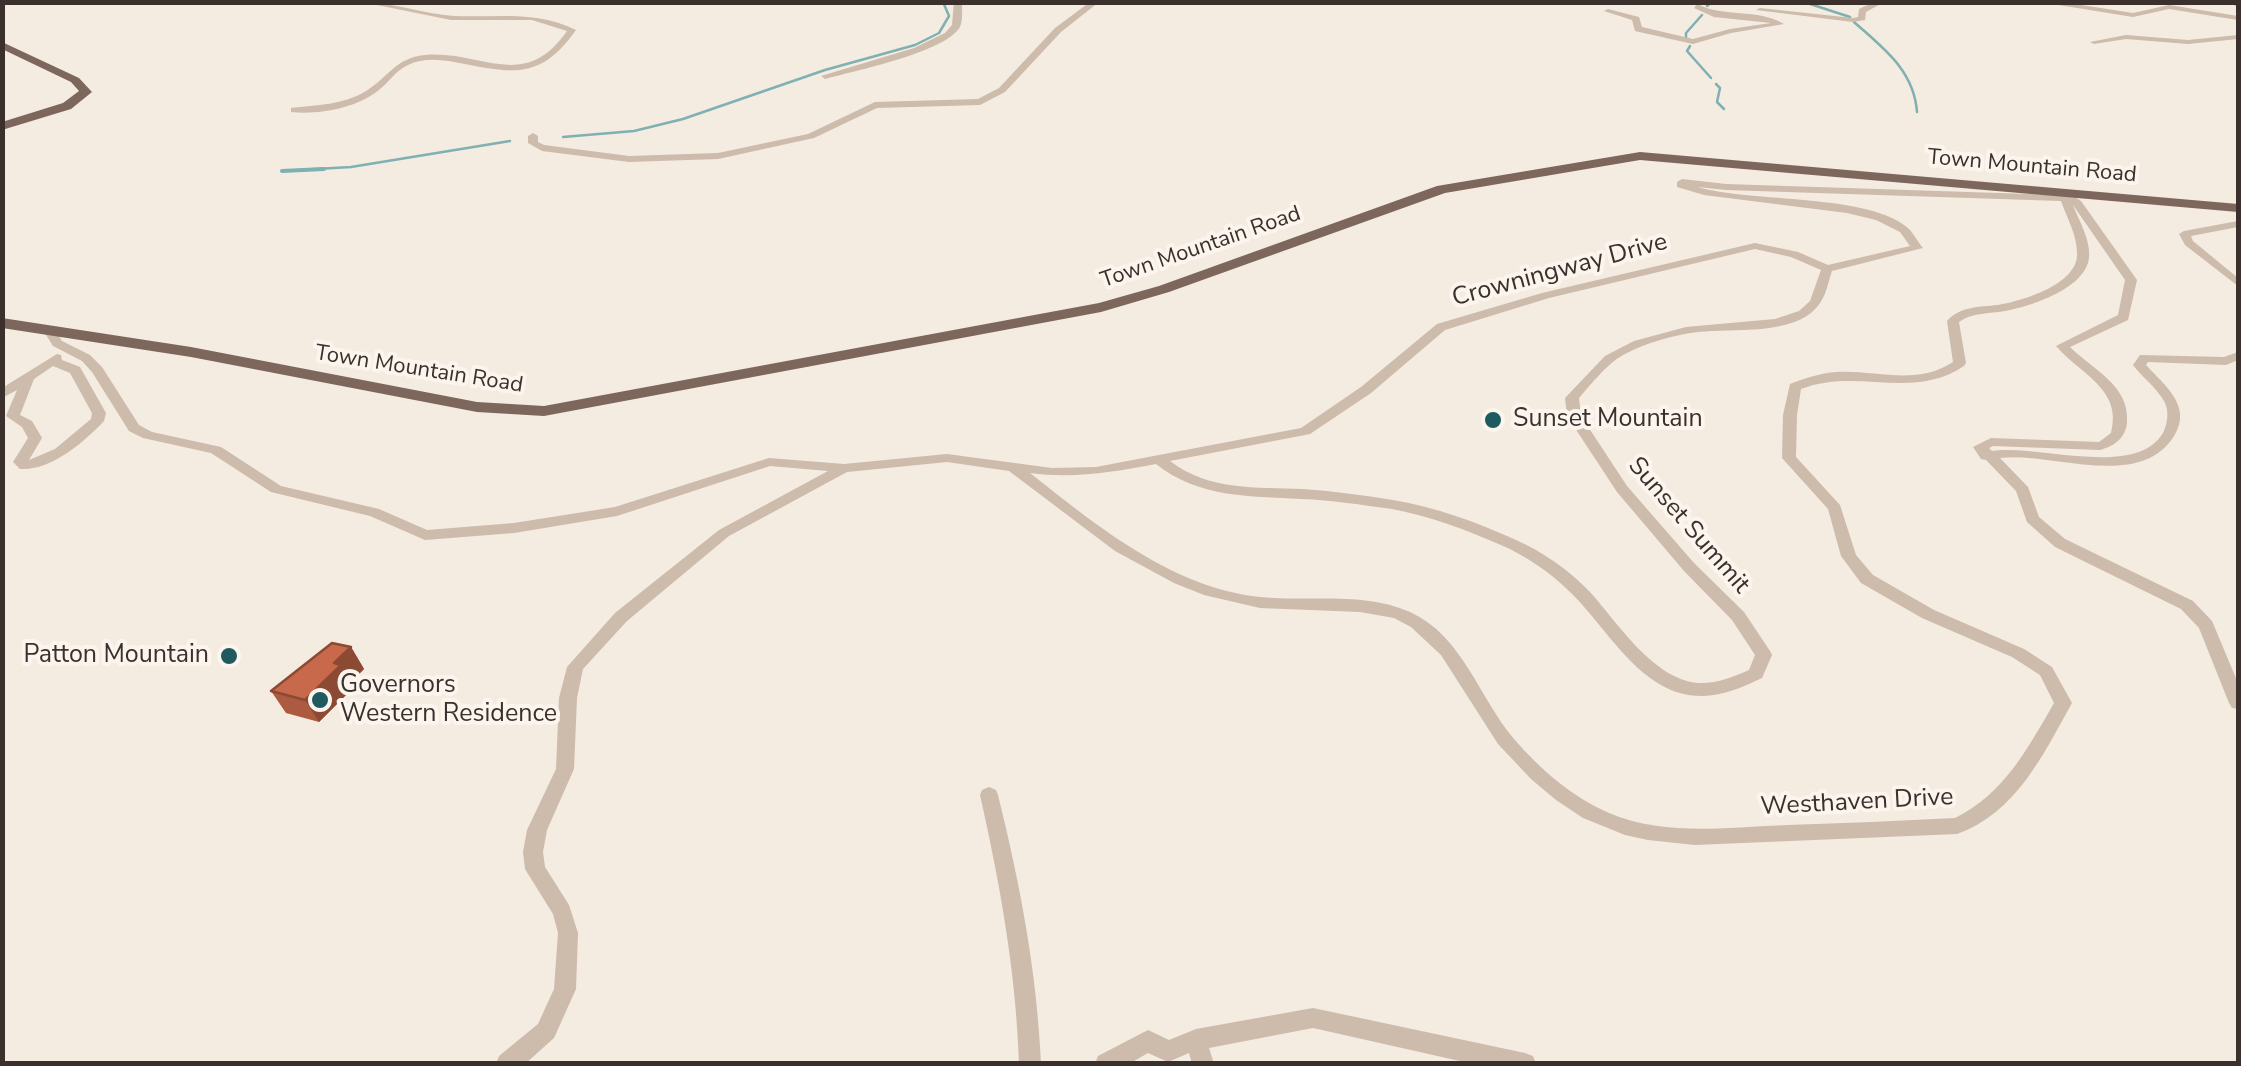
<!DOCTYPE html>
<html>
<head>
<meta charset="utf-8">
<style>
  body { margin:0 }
  #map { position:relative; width:2241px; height:1066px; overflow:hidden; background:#f4ebe1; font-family:"Nunito Sans",sans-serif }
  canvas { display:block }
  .frame { position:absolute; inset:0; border:5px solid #3b302b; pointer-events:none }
</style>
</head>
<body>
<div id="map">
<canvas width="2241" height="1066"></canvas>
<div class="frame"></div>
</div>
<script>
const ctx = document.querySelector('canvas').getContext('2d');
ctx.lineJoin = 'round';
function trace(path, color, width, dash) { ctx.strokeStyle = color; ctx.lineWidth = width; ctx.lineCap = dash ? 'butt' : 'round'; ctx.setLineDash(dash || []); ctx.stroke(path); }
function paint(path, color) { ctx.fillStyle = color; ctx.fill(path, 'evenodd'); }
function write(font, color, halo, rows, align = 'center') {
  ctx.font = font + ' "Nunito Sans",sans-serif'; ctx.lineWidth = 8; ctx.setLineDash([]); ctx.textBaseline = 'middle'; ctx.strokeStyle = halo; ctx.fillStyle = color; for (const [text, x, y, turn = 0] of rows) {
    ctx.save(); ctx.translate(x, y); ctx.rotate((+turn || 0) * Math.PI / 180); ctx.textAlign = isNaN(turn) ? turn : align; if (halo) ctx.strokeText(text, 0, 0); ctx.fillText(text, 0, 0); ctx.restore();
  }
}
const streamFar1 = new Path2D(`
  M1804 2 1850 17
  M1707 6 1712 2
  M1854 22C1883 48 1914 70 1917 112
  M1686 39V33L1702 15
  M1690 46 1687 51 1711 78
  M1716 84 1720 88 1717 102 1724 109
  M563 137 634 131 683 119 825 70 915 45 939 33 949 16 943 2
  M282 171 351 167 510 141`);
const stream = new Path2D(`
  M282 171 324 169`);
const minor = new Path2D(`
  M362 2C393 2 423 14 454 16 497 18 536 10 576 30 539 83 509 72 454 62 438 59 422 58 408 65 396 70 389 82 379 90 357 108 319 115 291 112V108C317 105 343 105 366 91 389 77 395 58 425 55 481 50 524 93 567 31L532 20H451Z
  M954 2H962C962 10 963 20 960 27 946 52 854 71 825 79L821 76 914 48 945 33 952 25Z
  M1090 2H1099L1061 32 1005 92 980 105 877 108 814 138 718 159 629 162 542 151 528 143V136L533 133 538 136V142L544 145 629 156 718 153 808 134 875 102 978 99 999 88 1055 28Z
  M1874 2H1884L1866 12 1865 20 1853 22 1756 10 1760 8 1853 18 1858 17 1859 9Z
  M1947 2H2006L2003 4Z
  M2040 2H2062L2133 13 2169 5 2238 16V20L2169 9 2133 17Z
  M2233 2H2238V6H2235Z
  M1697 4C1724 18 1757 8 1784 24L1731 33 1693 44 1635 31 1632 20 1604 11 1608 9 1639 17 1642 27 1693 39 1730 29 1771 23 1714 17 1694 8Z
  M2126 35 2188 40 2238 35V39L2188 44 2126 39 2094 44 2090 42Z
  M1682 179 1726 184 2059 195 2060 191 2064 190 2081 201 2137 280 2128 320 2070 347C2093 370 2130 385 2127 423 2125 439 2114 446 2100 450L1993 446 1989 448 1992 451C2037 444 2139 480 2164 431 2168 421 2169 410 2164 401 2156 387 2142 377 2133 365L2140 355 2224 357 2238 352V360L2226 365 2148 362 2146 365C2164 385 2193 406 2174 436 2140 491 2052 452 2000 458L2028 487 2039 517 2065 539 2193 601 2212 621 2238 683V709L2232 708 2229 703 2199 628 2181 609 2055 547 2027 522 2016 491 1986 460 1981 459 1973 447 1991 438 2099 442 2111 433C2123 389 2080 374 2056 346L2118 315 2125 280 2073 205C2079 221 2091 240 2089 258 2085 289 2031 306 2005 311 1988 314 1973 312 1959 322L1966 363 1964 366C1912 401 1857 367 1801 389L1797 415 1796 457 1840 505 1856 555 1873 575 1934 610 2024 649 2052 667 2072 703C2043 755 2016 813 1957 834L1695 845 1648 840 1625 835 1583 818 1556 800 1531 779 1498 744 1441 655 1411 627 1394 618 1360 612 1260 608 1204 595 1174 583 1115 551 1009 471 947 462 847 472 729 536 627 621 583 669 577 698 574 769 547 830 543 852 545 867 569 905 578 933 576 989 554 1038 525 1064H496L499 1056 538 1024 554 989 558 933 553 914 525 869 523 852 527 830 556 769 559 698 567 667 615 613 719 530 828 471 770 466 617 516 514 533 425 540 370 516 271 492 211 453 143 438 129 431 92 372 82 361 53 346 43 330 49 326 53 327 62 341 90 355 102 367 139 425 152 432 221 447 281 486 379 509 427 530 514 523 615 507 769 458 844 464 947 454 1052 468 1096 467 1301 428 1361 387 1437 324 1542 293 1755 243 1798 252 1828 265 1910 246 1900 232 1876 220 1847 213 1704 195 1677 187V182ZM1698 187 1726 190 2061 201C2067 218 2077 235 2077 253 2079 284 2022 301 1998 305 1979 307 1961 306 1947 321L1953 362C1917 386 1877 370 1837 372 1820 373 1806 378 1790 384L1783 415 1782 458 1828 509 1841 556 1861 583 1922 618 2012 657 2040 675 2054 703C2028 748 2004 794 1955 818 1899 821 1844 823 1788 825 1730 827 1665 837 1609 813 1572 797 1540 769 1514 739 1479 698 1463 636 1410 612 1363 591 1310 602 1260 597 1173 588 1097 526 1030 473 1074 479 1113 472 1156 464 1199 498 1249 496 1301 499 1332 500 1362 505 1392 509 1430 516 1466 530 1501 545 1526 556 1550 572 1570 592 1608 628 1642 698 1704 696 1725 695 1743 687 1762 678L1772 655 1770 651 1744 612 1694 563 1627 486 1581 416 1579 398C1592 383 1606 365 1623 355 1645 343 1673 335 1698 332 1732 328 1793 336 1817 307 1826 297 1828 283 1832 271L1923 248C1918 242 1914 234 1909 229 1871 193 1750 203 1698 187ZM1755 249 1791 257 1821 270 1810 301 1799 311 1775 319 1686 327 1634 341 1605 356 1565 398 1567 416 1617 492 1684 571 1732 620 1755 655 1749 670C1733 677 1716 684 1698 683 1653 679 1618 623 1590 592 1569 570 1543 552 1516 540 1477 522 1435 507 1393 500 1363 495 1332 491 1302 489 1256 487 1209 491 1170 461L1310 434 1371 393 1445 330 1549 298Z
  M2238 221V227L2191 236 2193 241 2238 278V286L2185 245 2179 234 2184 231Z
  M57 354 61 355 62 360 80 367 106 413 104 421C84 442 51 471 20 469L13 462 28 438 22 427 6 416 17 390 2 398V388ZM53 366 70 373 92 413 91 419 55 449 29 460 42 438 32 421 20 415 34 379Z
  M989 787 996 790 998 795C1020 884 1037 972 1041 1064H1019C1016 972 1000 884 980 795L982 790Z
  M1313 1008 1525 1053 1533 1056 1536 1064H1473L1313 1028 1209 1048 1214 1064H1192L1189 1053 1168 1062 1148 1053 1129 1064H1095L1098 1056 1148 1030 1169 1040 1196 1029Z`);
const major = new Path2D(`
  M2 42 79 78 92 92 71 109 2 130V122L63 103 79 91 71 82 2 49Z
  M1640 152 2238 204V212L1640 160 1445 193 1169 292 1101 312 544 416 477 412 191 357 2 328V318L191 347 477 402 544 406 1099 303 1159 286 1437 186Z`);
const wall = new Path2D(`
  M351 647 364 669 351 682 354 687 319 722 286 713 271 691Z`);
const shadedWall = new Path2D(`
  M351 647 364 669 351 682 354 687 319 722 305 700 334 663Z`);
const building = new Path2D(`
  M332 643 351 647 334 663 341 665 305 700 271 691Z`);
const markers = [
  [1493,420,10,"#1f5a5e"],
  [229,656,10,"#1f5a5e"],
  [320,700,10,"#1f5a5e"]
];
const farStreetnames = [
  ["Town Mountain Road",2032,167,5],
  ["Town Mountain Road",1201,248,-19],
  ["Town Mountain Road",419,370,9]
];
const streetNames = [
  ["Crowningway Drive",1560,271,-15],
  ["Sunset Summit",1688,526,49],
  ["Westhaven Drive",1857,803,-3]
];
const poiNames = [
  ["Sunset Mountain",1513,420],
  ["Patton Mountain",209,656,"right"],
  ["Governors",340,686],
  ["Western Residence",340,715]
];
trace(streamFar1, '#7fb0b2', 2.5);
trace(stream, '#7fb0b2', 4);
paint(minor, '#cdbbac');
paint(major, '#7d675c');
paint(wall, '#ac5a40');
paint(shadedWall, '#8c4a34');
paint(building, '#c8694b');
trace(building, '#8c4a34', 2.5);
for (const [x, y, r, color] of markers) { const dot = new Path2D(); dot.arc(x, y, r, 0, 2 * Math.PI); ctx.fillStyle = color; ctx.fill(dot); trace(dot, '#fbf5ee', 4); }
write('22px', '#3b302b', '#fbf5ee', farStreetnames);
write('25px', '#3b302b', '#fbf5ee', streetNames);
write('25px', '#3b302b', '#fbf5ee', poiNames, 'left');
</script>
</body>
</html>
